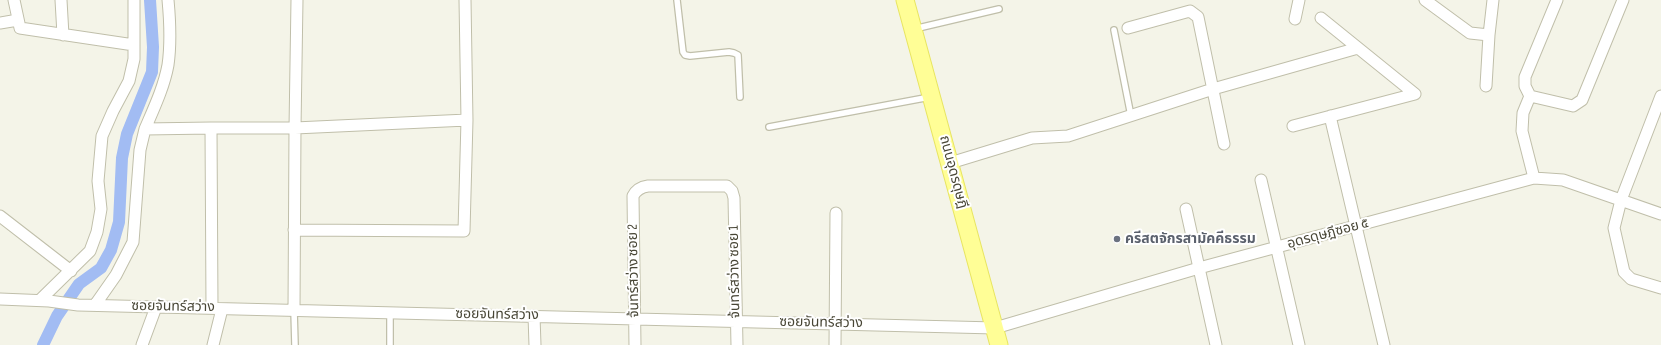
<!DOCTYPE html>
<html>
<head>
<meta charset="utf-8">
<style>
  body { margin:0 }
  canvas { display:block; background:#f4f4e8 }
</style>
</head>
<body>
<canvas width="1661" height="345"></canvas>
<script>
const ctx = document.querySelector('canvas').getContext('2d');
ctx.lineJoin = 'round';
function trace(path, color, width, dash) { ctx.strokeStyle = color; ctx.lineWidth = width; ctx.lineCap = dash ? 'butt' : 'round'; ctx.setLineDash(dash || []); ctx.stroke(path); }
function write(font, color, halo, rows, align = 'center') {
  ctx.font = font + ' "Sofia Sans Condensed","Noto Sans Thai",sans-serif'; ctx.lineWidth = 4; ctx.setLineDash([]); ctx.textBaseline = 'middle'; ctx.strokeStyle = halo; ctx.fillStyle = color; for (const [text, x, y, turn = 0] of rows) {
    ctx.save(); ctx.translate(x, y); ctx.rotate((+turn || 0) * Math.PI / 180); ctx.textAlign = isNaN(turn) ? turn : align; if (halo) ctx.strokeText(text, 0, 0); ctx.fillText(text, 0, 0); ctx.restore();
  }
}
const canal = new Path2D(`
  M43 345 57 316 79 284 101 268 111 250 119 222 122 158 127 134 152 72 153 47 150 0`);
const lane = new Path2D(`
  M677 0 683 52 685 55 690 56 729 52 734 53 738 55 740 97
  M914 29 999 9
  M1114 30 1131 116
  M769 127 930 97
  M294 310 295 345
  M390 345V313`);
const street = new Path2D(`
  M14 0 20 28 134 45
  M61 0 63 35
  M168 0C170 21 171 44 168 65 164 87 154 108 145 129L211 128
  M465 0 467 120
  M1425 0 1470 33 1489 35
  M1295 19 1299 0
  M0 23 18 20
  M1128 28 1190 11 1198 17 1224 144
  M1486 86 1489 35 1493 0
  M1530 96 1573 106 1582 100 1623 0
  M1661 96 1621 200 1614 228 1624 272 1631 279 1661 288
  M1330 116 1384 345
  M1293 126 1415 94 1321 18
  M950 163 1032 138 1068 136 1213 89 1358 48
  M1534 178 1522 131 1523 113 1530 96 1525 86V77L1557 0
  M1261 180 1299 345
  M1186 209 1216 345
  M0 216 71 271
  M0 299 49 301 78 305 995 328 1199 268 1534 178 1563 180 1661 214
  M40 300 90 251 97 232 101 209 98 181 102 136 113 111 129 81 134 59V0
  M95 305 116 275 133 242 140 150 145 129
  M212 308 211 128H295L467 120 464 231 294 230
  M294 310 295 128 297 0
  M534 316 535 345
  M142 345 156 307
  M213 345 222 309
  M635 345 633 196C636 190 641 187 648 186H727L732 191 734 198 737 345
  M835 345 836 213`);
const primary = new Path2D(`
  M905 0 999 345`);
const markers = [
  [1117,239,4,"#6b7280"]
];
const streetNames = [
  ["ถนนอุดรดุษฎี",953,172,75],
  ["อุดรดุษฎีซอย ๕",1328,234,-15],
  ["จ้นทร์สว่าง ซอย 2",634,271,-91],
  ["จ้นทร์สว่าง ซอย 1",735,272,-91],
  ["ซอยจันทร์สว่าง",173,307,1],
  ["ซอยจันทร์สว่าง",497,315,1],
  ["ซอยจันทร์สว่าง",821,323,1]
];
const worshipNames = [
  ["ครีสตจักรสามัคคีธรรม",1125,239]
];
trace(canal, '#a2bcf3', 12);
trace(lane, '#c0bfaa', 8);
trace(street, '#c0bfaa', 13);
trace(primary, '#e8e562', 19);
trace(lane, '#fff', 5.5);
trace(street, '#fff', 11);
trace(primary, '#fffe96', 17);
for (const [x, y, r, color] of markers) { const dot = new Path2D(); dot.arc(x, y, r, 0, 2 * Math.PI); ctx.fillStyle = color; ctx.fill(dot); trace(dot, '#fff', 1.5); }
write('14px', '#484636', '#fff', streetNames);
write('bold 14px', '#5b616d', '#fff', worshipNames, 'left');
</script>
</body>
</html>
